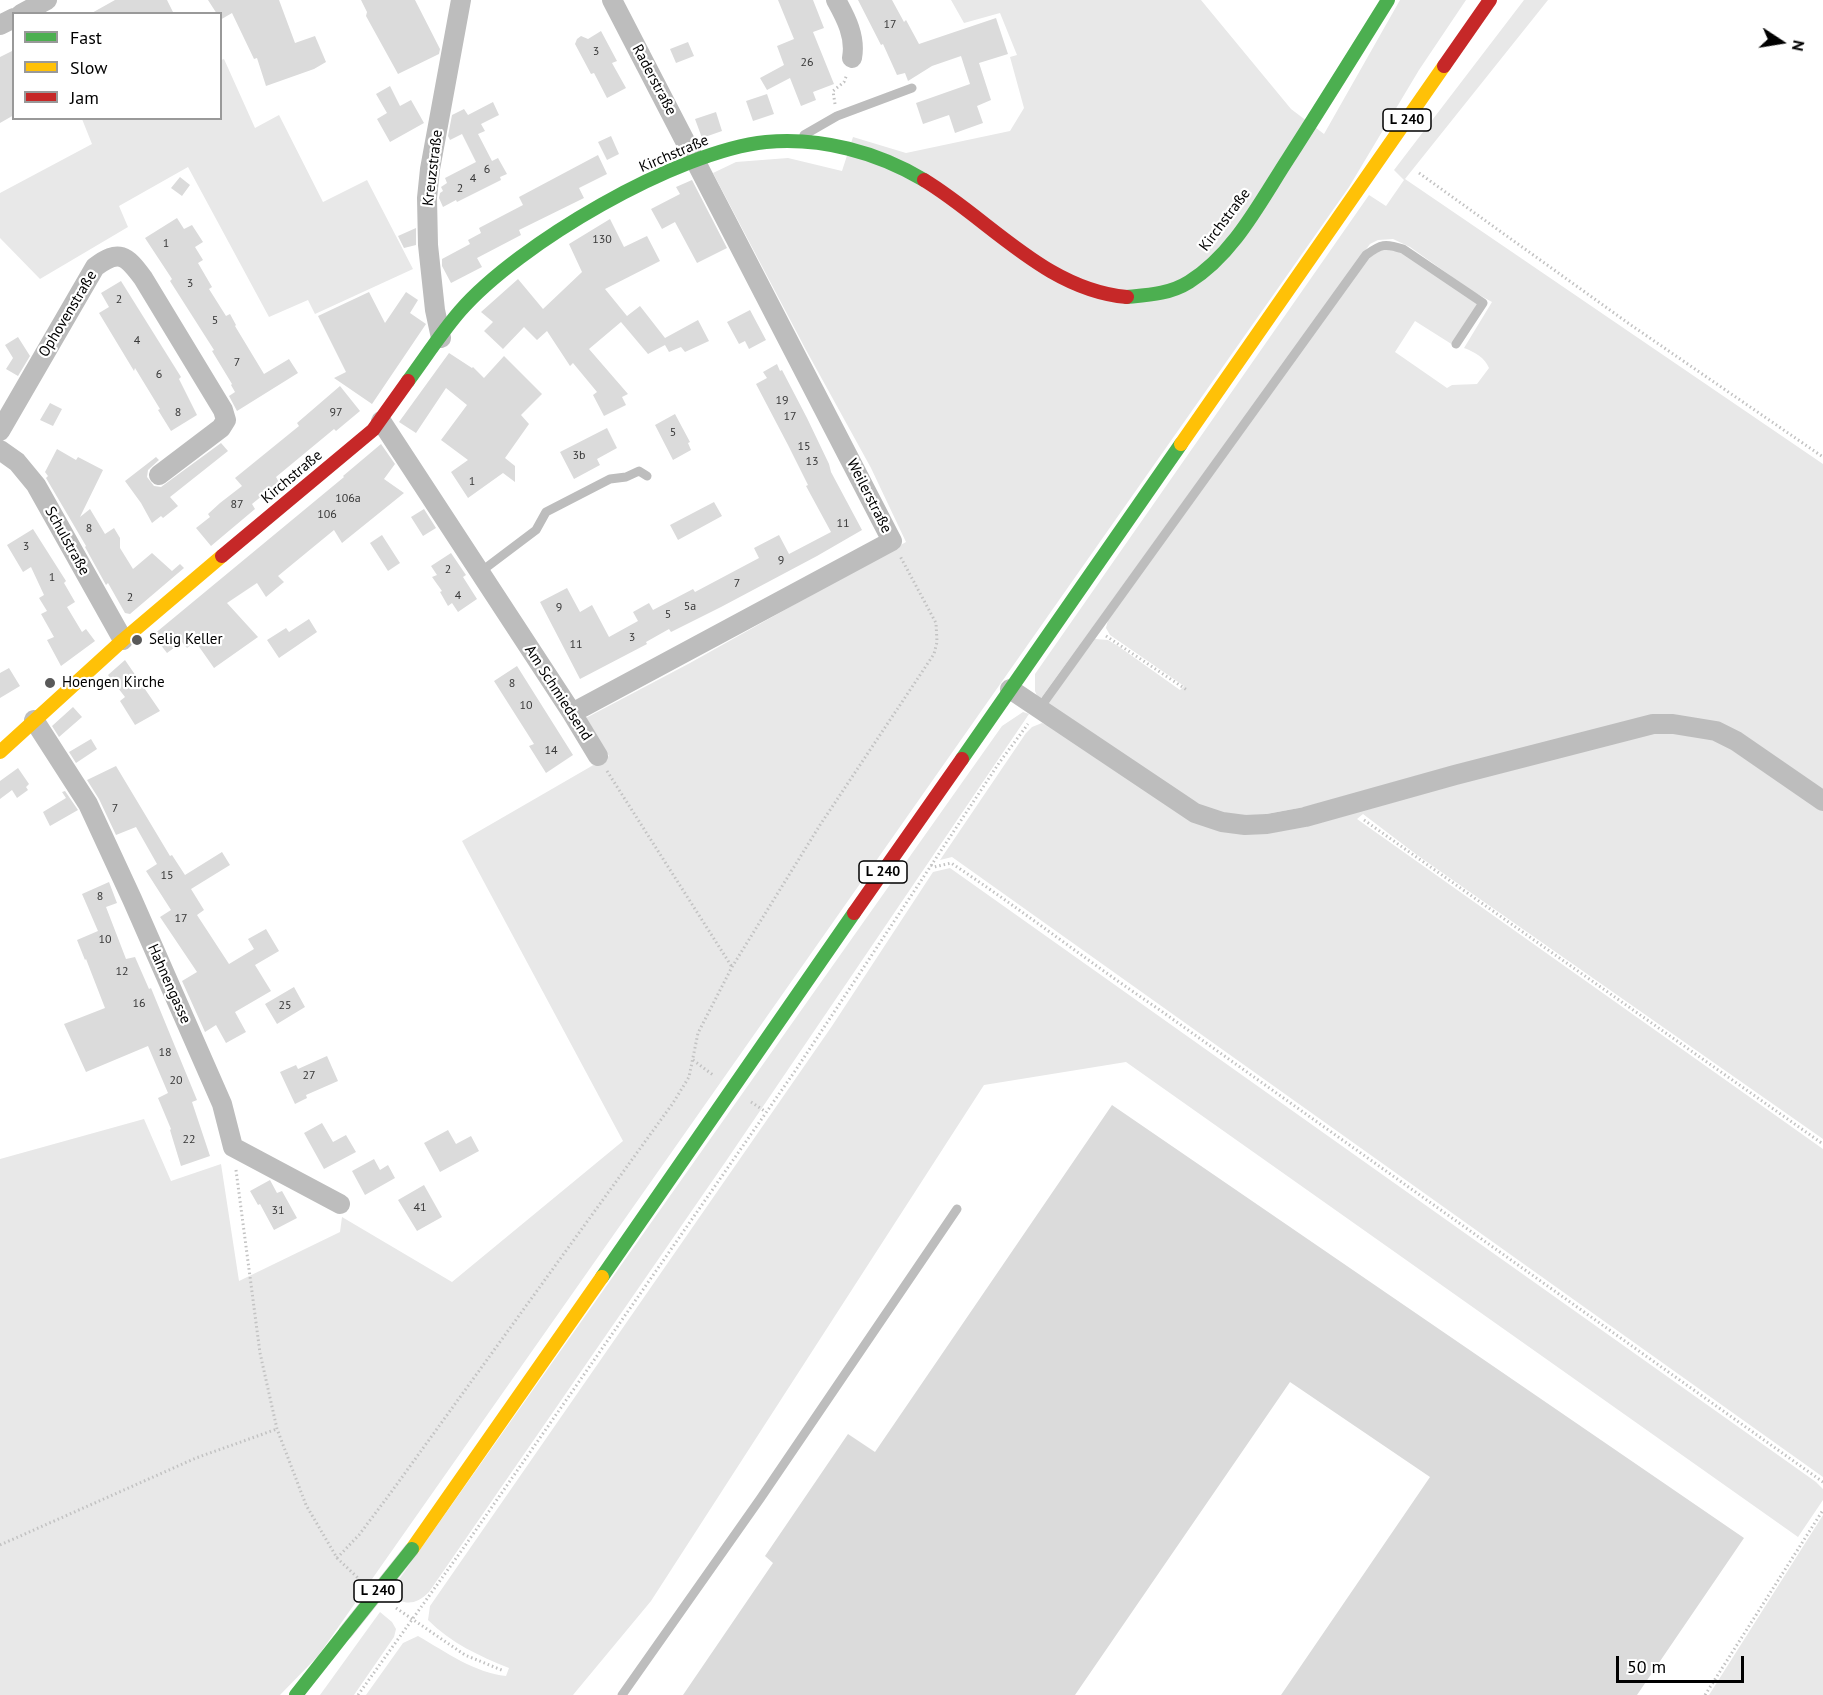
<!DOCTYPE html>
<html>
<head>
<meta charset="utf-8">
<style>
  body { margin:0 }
  #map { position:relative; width:1823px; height:1695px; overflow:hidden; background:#fff; font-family:"PT Sans",sans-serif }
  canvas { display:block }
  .legend { position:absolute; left:12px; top:12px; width:210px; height:108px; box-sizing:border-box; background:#fff; border:2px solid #999; margin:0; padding:8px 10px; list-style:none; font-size:18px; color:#000 }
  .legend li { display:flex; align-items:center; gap:12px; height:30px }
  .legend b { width:30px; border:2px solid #999 }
  .north { position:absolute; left:1751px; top:12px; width:60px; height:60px; -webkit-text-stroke:4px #fff; paint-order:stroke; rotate:102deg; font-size:16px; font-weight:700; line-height:24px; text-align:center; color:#000 }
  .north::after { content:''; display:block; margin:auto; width:21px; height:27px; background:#000; clip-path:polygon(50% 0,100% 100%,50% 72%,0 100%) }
  .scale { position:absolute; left:1616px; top:1656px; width:128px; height:27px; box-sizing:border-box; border:3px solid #000; border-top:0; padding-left:8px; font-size:18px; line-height:21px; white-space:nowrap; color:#000; -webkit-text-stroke:4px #fff; paint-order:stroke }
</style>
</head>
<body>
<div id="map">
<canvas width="1823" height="1695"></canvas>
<ul class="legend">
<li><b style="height:8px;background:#4caf50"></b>Fast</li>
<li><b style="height:8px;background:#ffc107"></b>Slow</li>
<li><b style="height:8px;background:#c62828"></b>Jam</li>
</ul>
<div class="north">N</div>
<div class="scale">50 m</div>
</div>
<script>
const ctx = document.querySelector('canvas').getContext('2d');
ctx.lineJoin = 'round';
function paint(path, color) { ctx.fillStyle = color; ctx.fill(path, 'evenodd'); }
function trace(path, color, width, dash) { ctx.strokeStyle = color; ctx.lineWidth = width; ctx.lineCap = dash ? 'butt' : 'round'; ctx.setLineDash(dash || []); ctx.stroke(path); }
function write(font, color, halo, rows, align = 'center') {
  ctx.font = font + ' "PT Sans",sans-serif'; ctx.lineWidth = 4.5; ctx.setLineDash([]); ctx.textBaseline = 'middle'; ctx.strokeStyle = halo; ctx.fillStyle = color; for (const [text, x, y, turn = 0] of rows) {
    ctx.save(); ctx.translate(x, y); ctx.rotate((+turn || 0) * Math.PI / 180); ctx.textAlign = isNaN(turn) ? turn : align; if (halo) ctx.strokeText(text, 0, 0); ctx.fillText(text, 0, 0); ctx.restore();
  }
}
const green = new Path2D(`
  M951 0H1201L1291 109 1324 134 1400 0H1466L1419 70 1349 187 318 1656 280 1695H0V1159L144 1119 171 1181 221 1164 239 1281 340 1232 342 1217 452 1282 623 1141 462 841 609 756 584 719 690 663 906 542 871 468 806 350 713 173 736 162 788 158 842 171 853 137 906 153 1010 131 1024 108 1010 57 1017 55 1000 13 964 23Z
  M1524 0H1548L1405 179 1823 464V792L1675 715 1338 801 1255 816H1230L1201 805 1161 782 1047 708 1049 701 1095 639 1108 640 1118 646 1180 690 1184 686 1110 635 1106 628 1108 620 1366 261C1372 256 1377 250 1386 249 1405 247 1461 292 1479 304L1453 345 1415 321 1395 352 1447 388 1452 385 1477 384 1489 368C1485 358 1475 352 1464 348L1492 302 1472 291 1410 247 1393 239 1378 240 1370 244 1039 701 1035 691V674L1369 195 1386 206 1404 180 1394 170Z
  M224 59 255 128 279 115 323 202 367 180 413 269 315 314 308 300 269 317 188 167 119 206 128 227 40 279 0 238V193L92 144 82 119 220 118 221 60Z
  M1023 712 1029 714 724 1164 429 1592C415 1606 405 1605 388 1595L1002 726Z
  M1042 723 1049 726 1227 830 1673 729 1718 740 1823 809V1139L1417 855 1363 814 1357 819 1823 1149V1477L952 857 940 860 1026 733 1032 727Z
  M950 868 1816 1482 1823 1489V1500L1798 1537 1126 1062 984 1085 651 1601 573 1695H366L403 1643 418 1636C446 1652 475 1673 506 1676L509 1668C479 1656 451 1643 428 1620L430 1606 832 1026 933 872Z
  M1823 1515V1695H1709Z
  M380 1612 392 1622 396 1629 394 1637 354 1695H320Z`);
const building = new Path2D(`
  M115 0H167L174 14H90Z
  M208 0H279L295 43 315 36 326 62 314 69 266 86 257 58 254 59 232 13 220 20V14H217Z
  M361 0H415L440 49 439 54 398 74 366 16 367 12Z
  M778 0H813L824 28 813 32 834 84 813 92 816 100 801 106 790 78 767 90 760 78 784 65 777 46 794 39Z
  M858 0H892L904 22 906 20 919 44 996 18 1008 54 979 63 991 100 977 106 983 123 955 133 949 115 923 124 916 103 970 84 961 56 932 66 908 81 905 73 897 75 883 44 881 45Z
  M601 31 617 61 612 63 626 88 607 98 594 73 591 74 575 44 577 39 581 36 588 39Z
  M688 42 694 56 676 63 670 49Z
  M14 50V115L0 123V57Z
  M390 86 400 106 411 100 424 123 390 142 377 119 387 113 376 94Z
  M767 94 774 114 753 121 746 101Z
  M493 102 499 115 481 124 485 131 478 134 492 161 498 158 507 174 500 177 501 180 457 202 456 200 443 207 439 198 440 193 443 191 441 187 447 183 445 178 476 162 462 134 450 140 448 136 452 115 464 109 468 115Z
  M716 112 722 131 702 138 695 119Z
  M611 136 619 154 607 160 598 142Z
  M598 155 607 174 579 188 584 198 519 230 521 235 477 258 482 267 451 283 442 266V259L470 244 468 240 481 233 479 228 523 205 519 197Z
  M180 177 190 185 182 196 171 188Z
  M692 180 727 248 697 263 675 222 662 229 651 209 680 194 676 187Z
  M177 218 184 229 192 225 203 242 195 247 203 260 198 263 212 287 209 289 226 316 230 314 236 325 235 326 264 374 289 359 298 373 237 411 229 396 235 392 231 385 232 384 212 351 214 350 170 281 172 279 145 238Z
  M610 219 624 247 647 236 660 261 605 289 627 316 640 306 665 338 698 320 709 341 685 352 681 347 669 352 665 345 648 354 621 322 589 349 628 394 622 397 626 405 604 416 593 395 597 392 573 363 570 366 547 331 537 340 524 327 503 349 484 331 493 322 481 312 518 279 543 309 582 272 569 244Z
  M416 228V245L404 248 398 236Z
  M121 281 181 377 179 379 197 415 171 431 158 410 160 409 135 368 134 371 99 313 109 307 101 293Z
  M369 292 385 323 406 292 418 300 410 313 426 324 372 404 334 378 346 372 318 316Z
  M750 310 766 340 749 349 745 341 739 344 727 322Z
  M18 337 30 356 18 376 6 369 13 358 5 345Z
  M449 353 472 368 473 367 484 378 504 356 542 394 521 415 529 424 505 458 515 466V482L503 473 468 498 451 472 468 460 441 440 467 405 446 388 416 433 399 422Z
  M777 364 780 371 782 370 807 418 829 464 831 472 862 530 817 556 721 607 671 632 669 629 646 642 647 644 580 679 540 602 567 588 580 612 592 605 609 637 638 621 633 612 649 603 653 610 693 589 695 592 759 558 754 548 779 535 789 554 831 532 806 486 808 485 788 445 756 384 767 378 763 372Z
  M340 386 360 411 336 431 334 429 276 477 279 482 252 504 255 509 211 546 196 528 210 517 208 514 220 503 242 486 235 478 299 426 297 423Z
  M50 403 62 409 53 426 40 420Z
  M675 414 690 442 688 443 691 450 673 460 655 425Z
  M607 428 617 448 597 459 600 465 574 479 560 452Z
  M221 443 228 451 170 497 178 506 163 518 161 516 152 523 141 503 125 481 156 457 159 460 148 470 147 477 154 486 161 487Z
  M381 444 395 464 384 479 404 493 342 543 334 530 278 576 284 582 266 597 257 583 227 603 258 637 214 668 195 641 187 648 182 642 167 653 153 635 344 477 343 476Z
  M57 449 76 460 78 457 103 470 80 517 90 509 105 534 114 528 120 538V548L133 569 152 553 172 571 180 564 184 568 130 614 125 613 108 583 106 585 85 547 86 546 46 478 48 476 45 472Z
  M714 502 722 516 678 540 670 525Z
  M424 509 436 528 423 536 411 517Z
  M33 529 66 581 64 583 75 602 67 607 82 632 86 629 95 641 61 666 47 640 54 637 41 614 47 611 39 598 44 595 31 567 23 572 7 545Z
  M382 535 400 563 388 571 370 543Z
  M451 553 466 575 463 577 477 599 458 612 452 603 448 606 440 592 442 591 432 577 437 575 431 566Z
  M309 619 317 632 279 658 267 640 286 628 289 632Z
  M125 660 160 711 135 725 120 701 125 697 108 675Z
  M517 666 573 755 546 773 529 746 534 744 494 681Z
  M9 668 20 686 0 698V673Z
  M73 707 82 717 59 737 52 726Z
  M91 739 97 749 76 763 69 752Z
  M116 766 170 856 172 855 185 875 222 852 230 865 191 889 204 910 197 915 229 964 254 949 248 939 266 929 279 951 255 965 271 991 235 1012 246 1032 226 1043 216 1025 205 1032 182 981 197 972 160 917 171 910 146 871 157 864 136 827 116 835 99 799 87 780Z
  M18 768 29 784 26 787 28 790 17 798 12 790 0 799V781Z
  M65 791 78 810 50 826 43 812 66 798 62 792Z
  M109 882 117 903 106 907 126 959 135 957 149 989 151 988 197 1100 192 1102 210 1156 181 1166 170 1130 171 1129 158 1098 168 1093 148 1046 86 1072 64 1024 105 1008 86 959 85 960 77 940 98 931 82 894Z
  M294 987 305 1007 277 1024 265 1004Z
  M327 1056 338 1081 306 1095 307 1098 295 1104 280 1072 296 1065 298 1069Z
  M1112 1105 1744 1538 1637 1695H1281L1430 1477 1290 1382 1075 1695H683L773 1563 765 1556 848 1434 875 1452Z
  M322 1123 333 1142 346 1135 356 1152 324 1169 304 1133Z
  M448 1130 456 1144 471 1136 479 1151 440 1172 424 1143Z
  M374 1159 380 1170 388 1165 395 1178 365 1195 352 1171Z
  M270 1180 277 1193 282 1191 297 1218 274 1230 260 1204 258 1205 250 1191Z
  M424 1185 442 1217 417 1231 398 1200Z`);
const path = new Path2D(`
  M835 104 833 91 844 82 847 74
  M1419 173 1628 323 1823 457
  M1106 636 1187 690
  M607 771 732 967
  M1364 820 1823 1144
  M931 865 934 867 951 863C1021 909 1087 961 1157 1008L1823 1482
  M693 1060 713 1075
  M751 1102 766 1112
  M236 1170 260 1353 277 1429 306 1505 337 1558 358 1578
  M0 1545 196 1458 277 1429
  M337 1558 359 1535 392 1491 673 1103 689 1077 698 1033 732 967 820 825 934 654 937 642 936 623 900 556
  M396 1608 465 1655 504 1671
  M358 1695 462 1550 795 1071 999 763 1028 724
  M1705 1695 1823 1510`);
const lane = new Path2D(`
  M804 135 837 116 912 88
  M479 573 536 530 546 512 610 479 626 477 639 471 647 476
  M1039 709 1366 255C1381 244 1385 243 1403 249L1483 303 1456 344
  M622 1695 760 1499 957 1209`);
const street = new Path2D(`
  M836 0C846 18 856 37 852 58
  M21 14 47 0
  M0 25 14 18
  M441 338 435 310 428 245 427 198 430 169 461 0
  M381 421 572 713 598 756
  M0 431 95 267C119 249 126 255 143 278L223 410 226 420 221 428 159 475
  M0 450 17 462 36 485 123 640
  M1010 689 1195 813 1222 822 1245 825 1267 824 1305 817 1455 775 1653 724H1673L1716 731 1736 741 1823 801
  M572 713 892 541 612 0
  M34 720 88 804 132 899 222 1104 233 1147 340 1204`);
const fast = new Path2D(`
  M1127 297C1148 295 1170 294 1189 282 1234 254 1260 202 1288 159 1322 106 1355 53 1388 0
  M408 381C425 358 441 333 460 311 518 244 677 151 766 142 821 137 877 152 924 180
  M962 759 1181 444
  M602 1277 854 913
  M296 1695 345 1633`);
const slow = new Path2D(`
  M1181 444 1444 66
  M0 752 123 640 222 556
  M412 1549 602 1277`);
const jam = new Path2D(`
  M1444 66 1490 0
  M924 180C990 220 1046 290 1127 297
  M222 556 373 430 408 381
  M854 913 962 759`);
const fastBridge = new Path2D(`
  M345 1633 412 1549`);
const markers = [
  [137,640,6,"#595959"],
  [50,683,6,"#595959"]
];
const numberNames = [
  ["17",890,25],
  ["3",596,52],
  ["26",807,63],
  ["6",487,170],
  ["4",473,179],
  ["2",460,189],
  ["130",602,240],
  ["1",166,244],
  ["3",190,284],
  ["2",119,300],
  ["5",215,321],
  ["4",137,341],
  ["7",237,363],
  ["6",159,375],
  ["19",782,401],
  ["8",178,413],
  ["97",336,413],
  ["17",790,417],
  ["5",673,433],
  ["15",804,447],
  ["3b",579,456],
  ["13",812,462],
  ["1",472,482],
  ["106a",348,499],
  ["87",237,505],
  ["106",327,515],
  ["11",843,524],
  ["8",89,529],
  ["3",26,547],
  ["9",781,561],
  ["2",448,570],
  ["1",52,578],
  ["7",737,584],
  ["4",458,596],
  ["2",130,598],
  ["5a",690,607],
  ["9",559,608],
  ["5",668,615],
  ["3",632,638],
  ["11",576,645],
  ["8",512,684],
  ["10",526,706],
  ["14",551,751],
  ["7",115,809],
  ["15",167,876],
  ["8",100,897],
  ["17",181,919],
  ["10",105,940],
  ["12",122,972],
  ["16",139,1004],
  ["25",285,1006],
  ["18",165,1053],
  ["27",309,1076],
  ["20",176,1081],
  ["22",189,1140],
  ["41",420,1208],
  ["31",278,1211]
];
const shields = [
  [1407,120,48],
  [883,872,48],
  [378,1591,48]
];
const shieldNames = [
  ["L 240",1407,120],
  ["L 240",883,872],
  ["L 240",378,1591]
];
const streetNames = [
  ["Raderstraße",654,80,62],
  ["Kirchstraße",674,154,-23],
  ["Kreuzstraße",433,168,-83],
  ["Kirchstraße",1225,220,-53],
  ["Ophovenstraße",68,314,-59],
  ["Kirchstraße",292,477,-40],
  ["Weilerstraße",869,496,63],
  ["Schulstraße",67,541,61],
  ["Am Schmiedsend",558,693,57],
  ["Hahnengasse",169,984,66]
];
const poiNames = [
  ["Selig Keller",149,640],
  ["Hoengen Kirche",62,683]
];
paint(green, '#e8e8e8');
paint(building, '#dbdbdb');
trace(path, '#c2c2c2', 3, [1.5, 3]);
trace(lane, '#bdbdbd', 9);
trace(street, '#bdbdbd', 20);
trace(fast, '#4caf50', 14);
trace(slow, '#ffc107', 14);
trace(jam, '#c62828', 14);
trace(fastBridge, '#dbdbdb', 15, []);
trace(fastBridge, '#4caf50', 14);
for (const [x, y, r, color] of markers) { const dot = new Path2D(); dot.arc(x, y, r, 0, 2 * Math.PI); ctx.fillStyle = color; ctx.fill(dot); trace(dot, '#fff', 2); }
write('12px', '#373737', null, numberNames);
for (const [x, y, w] of shields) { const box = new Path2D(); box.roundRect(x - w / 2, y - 11, w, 22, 4.5); ctx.fillStyle = '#fff'; ctx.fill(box); trace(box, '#000', 1.5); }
write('bold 14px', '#000', null, shieldNames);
write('15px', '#000', '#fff', streetNames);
write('15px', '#000', '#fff', poiNames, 'left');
</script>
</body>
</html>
